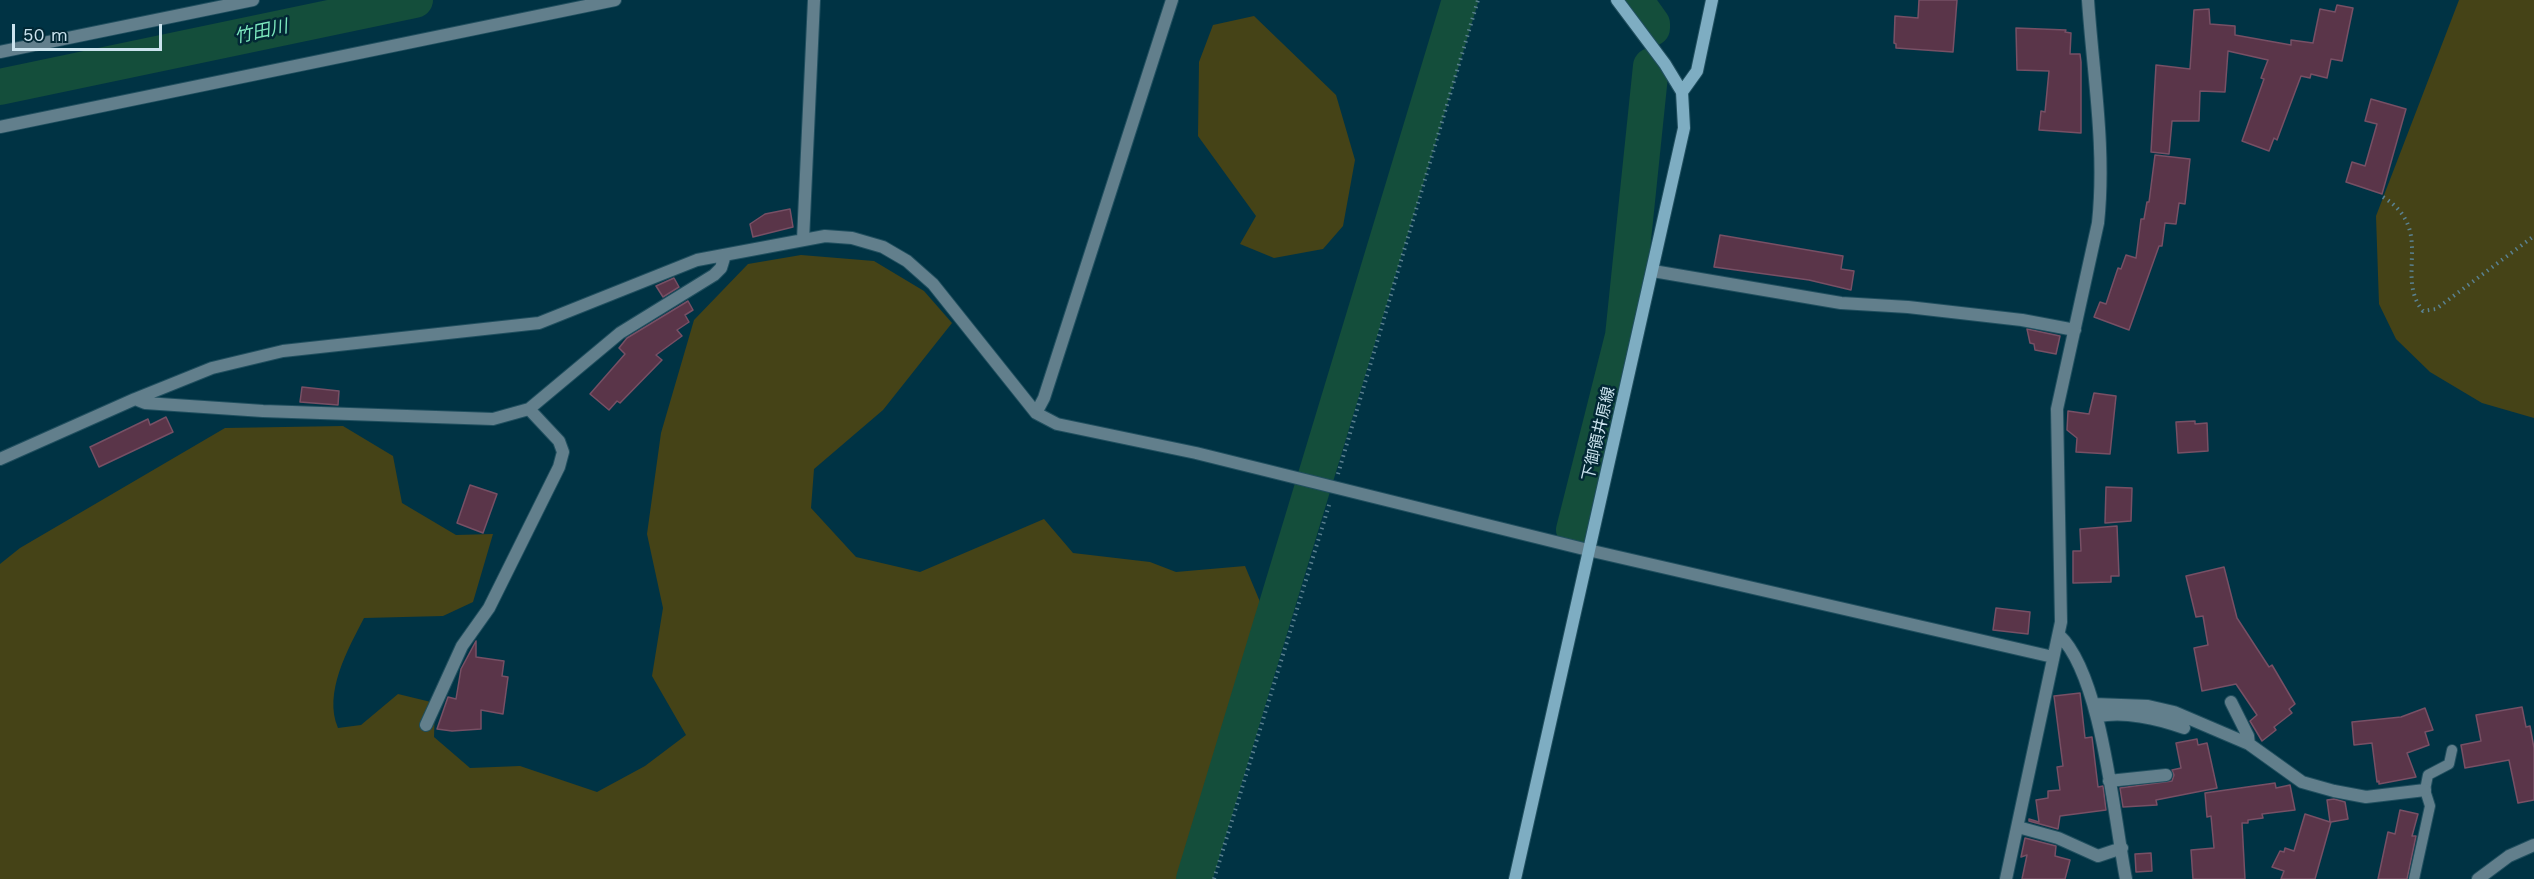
<!DOCTYPE html>
<html>
<head>
<meta charset="utf-8">
<style>
  body { margin:0 }
  #map { position:relative; width:2534px; height:879px; overflow:hidden; background:#034; font-family:"Work Sans",sans-serif }
  canvas { display:block }
  .scale { position:absolute; left:12px; top:24px; width:150px; height:27px; box-sizing:border-box; border:3px solid #cbe3ee; border-top:0; padding-left:8px; font-size:18px; line-height:21px; white-space:nowrap; color:#cbe3ee; -webkit-text-stroke:4px #022835; paint-order:stroke }
</style>
</head>
<body>
<div id="map">
<canvas width="2534" height="879"></canvas>
<div class="scale">50 m</div>
</div>
<script>
const ctx = document.querySelector('canvas').getContext('2d');
ctx.lineJoin = 'round';
function paint(path, color) { ctx.fillStyle = color; ctx.fill(path, 'evenodd'); }
function trace(path, color, width, dash) { ctx.strokeStyle = color; ctx.lineWidth = width; ctx.lineCap = dash ? 'butt' : 'round'; ctx.setLineDash(dash || []); ctx.stroke(path); }
function write(font, color, halo, rows, align = 'center') {
  ctx.font = font + ' "Work Sans","Noto Sans JP",sans-serif'; ctx.lineWidth = 5; ctx.setLineDash([]); ctx.textBaseline = 'middle'; ctx.strokeStyle = halo; ctx.fillStyle = color; for (const [text, x, y, turn = 0] of rows) {
    ctx.save(); ctx.translate(x, y); ctx.rotate((+turn || 0) * Math.PI / 180); ctx.textAlign = isNaN(turn) ? turn : align; if (halo) ctx.strokeText(text, 0, 0); ctx.fillText(text, 0, 0); ctx.restore();
  }
}
const green = new Path2D(`
  M2459 0H2534V418L2482 403 2430 372 2396 339 2379 304 2376 216Z
  M1254 16 1336 95 1355 160 1343 226 1323 249 1274 258 1240 244 1256 216 1198 136 1199 62 1213 25Z
  M801 255 874 261 924 291 952 323 883 410 814 469 811 508 856 557 920 572 1044 519 1073 553 1150 562 1176 572 1245 566 1263 609 1181 879H0V564L20 548 225 428 343 426 393 456 402 503 456 535 493 534 473 602 443 616 364 618C348 649 323 693 338 728L361 725 398 694 435 703 434 737 470 768 520 766 597 792 645 766 686 735 652 676 663 608 647 534 661 433 694 320 748 264Z`);
const river = new Path2D(`
  M1635 0 1652 24V28
  M0 87 415 0
  M1574 530 1623 336 1651 66
  M1194 879 1460 0`);
const building = new Path2D(`
  M1919 0H1957L1953 52 1896 48V44L1894 43 1895 16 1918 18Z
  M2337 5 2353 8 2342 61 2331 59 2327 78 2311 74 2310 78 2301 76 2277 140 2274 138 2269 151 2242 141 2264 79 2261 78 2268 60 2228 51 2225 92 2200 91 2199 121H2172L2169 154 2151 152 2156 65 2190 69 2194 10 2209 9 2210 24 2235 26V35L2291 45V40L2313 43 2320 9 2335 12Z
  M2016 28 2066 30 2065 32 2071 33 2070 54H2080L2081 62V133L2039 130 2041 111 2045 112 2049 71 2017 70Z
  M2371 99 2406 109 2382 194 2346 182 2352 162 2365 166 2377 124 2365 121Z
  M2155 155 2190 159 2185 204 2179 203 2176 224 2165 223 2162 246H2159L2129 330 2094 317 2100 302 2106 304 2118 268 2121 269 2126 255 2136 258 2141 219H2144L2147 202H2149Z
  M790 209 793 227 753 237 750 224 765 214Z
  M1720 235 1843 256 1841 269 1854 271 1851 290 1809 280 1714 267Z
  M674 278 679 287 663 297 656 286Z
  M688 301 693 310 685 315 689 322 677 330 682 336 656 355 662 360 620 403 617 401 609 410 590 394 625 354 619 348 627 338Z
  M2027 329 2060 336 2056 354 2035 350 2034 344 2030 343Z
  M302 387 339 391 338 405 300 402Z
  M2094 393 2116 396 2110 454 2076 452 2077 438 2067 430 2068 411 2089 414Z
  M166 417 173 432 99 467 90 447 148 419 150 425Z
  M2195 421V424L2207 423 2208 451 2178 453 2176 422Z
  M470 485 497 494 483 533 457 523Z
  M2106 487 2132 488 2131 521 2105 523Z
  M2117 526 2119 576H2111V582L2073 583V551H2081L2080 529Z
  M2224 567 2237 618 2269 667 2272 665 2295 704 2289 709 2292 713 2274 727 2276 730 2262 741 2250 721 2257 715 2236 684 2202 691 2194 648 2208 645 2203 616 2196 617 2186 576Z
  M1996 608 2030 612 2028 634 1993 630Z
  M476 641V657L504 661 502 676 508 677 503 714 481 710V729L452 731 437 729 448 697 456 699 461 669Z
  M2080 693 2085 738 2092 737 2098 787 2103 786 2106 810 2060 816 2058 829 2029 821V819L2039 822 2036 800 2048 798V791L2060 790 2057 767 2063 766 2054 696Z
  M2522 707 2526 727 2530 726 2534 748V800L2518 803 2509 760 2465 768 2461 745 2481 741 2476 715Z
  M2425 708 2433 730 2425 732 2429 745 2407 753 2416 777 2379 784V781L2377 782 2372 743 2354 745 2352 722 2401 717Z
  M2197 739 2198 745 2207 743 2217 788 2156 800 2157 805 2123 807 2120 788 2172 781 2174 775 2172 770 2181 768 2176 743Z
  M2275 783 2276 788 2290 785 2295 810 2262 814 2263 818 2248 820V823H2242L2245 879H2193L2191 850 2214 848 2211 816 2207 817 2205 793Z
  M2334 799 2345 802 2348 819 2331 822 2315 879H2281L2284 871 2272 867 2280 851 2284 852 2285 848 2294 851 2305 814 2330 822 2327 800Z
  M2400 810 2418 814 2412 836H2416L2407 879H2378L2388 832 2395 834Z
  M2025 838 2056 846 2055 856 2070 860 2065 879H2022L2027 855 2021 857Z
  M2151 853 2152 871 2136 872 2135 854Z`);
const path = new Path2D(`
  M2383 197C2436 230 2394 276 2423 311L2436 309 2534 236
  M1338 474 1478 0
  M1214 879 1330 502`);
const service = new Path2D(`
  M2414 879 2430 806 2425 790 2428 775 2449 764 2452 750`);
const minor = new Path2D(`
  M0 52 253 0
  M0 127 615 0
  M803 240 814 0
  M1653 271 1841 303 1908 307 2022 320 2075 330
  M135 399 145 403 263 411 493 419 529 409 620 333 714 275 721 268 725 255
  M1036 413 1044 398 1172 0
  M0 459 135 399 212 368 283 351 539 323 697 260 825 236 852 238 883 247 907 261 933 284 1036 413 1057 424 1196 453 1588 550 2053 657
  M2059 635C2102 675 2114 819 2126 879
  M2231 702 2248 736 2249 744
  M2094 704 2148 706 2174 712 2249 744 2302 782 2334 791 2366 797 2425 790
  M2097 717C2121 710 2160 719 2184 728
  M426 725 462 646 489 608 559 467 563 452 559 441 529 409
  M2109 781 2166 775
  M2018 827 2058 838 2098 856 2122 848
  M2006 879 2061 622 2057 409 2098 223C2106 149 2093 74 2088 0
  M2478 879 2509 856 2534 845`);
const secondary = new Path2D(`
  M1682 92 1697 71 1712 0
  M1515 879 1684 128 1682 92 1665 64 1617 0`);
const streetNames = [
  ["下御領井原線",1599,434,-77]
];
const waterNames = [
  ["竹田川",261,32,-12]
];
paint(green, '#454317');
trace(river, '#144e3b', 36);
paint(building, '#5a3549');
trace(building, '#775065', 1.5);
trace(service, '#204f5f', 12);
trace(minor, '#204f5f', 14);
trace(secondary, '#204f5f', 14);
trace(path, '#5a8190', 4, [1.5, 4.5]);
trace(service, '#627f8c', 10);
trace(minor, '#627f8c', 12);
trace(secondary, '#7eadc2', 12);
write('16px', '#cbe3ee', '#022835', streetNames);
write('italic 18px', '#7ce7be', '#022835', waterNames);
</script>
</body>
</html>
